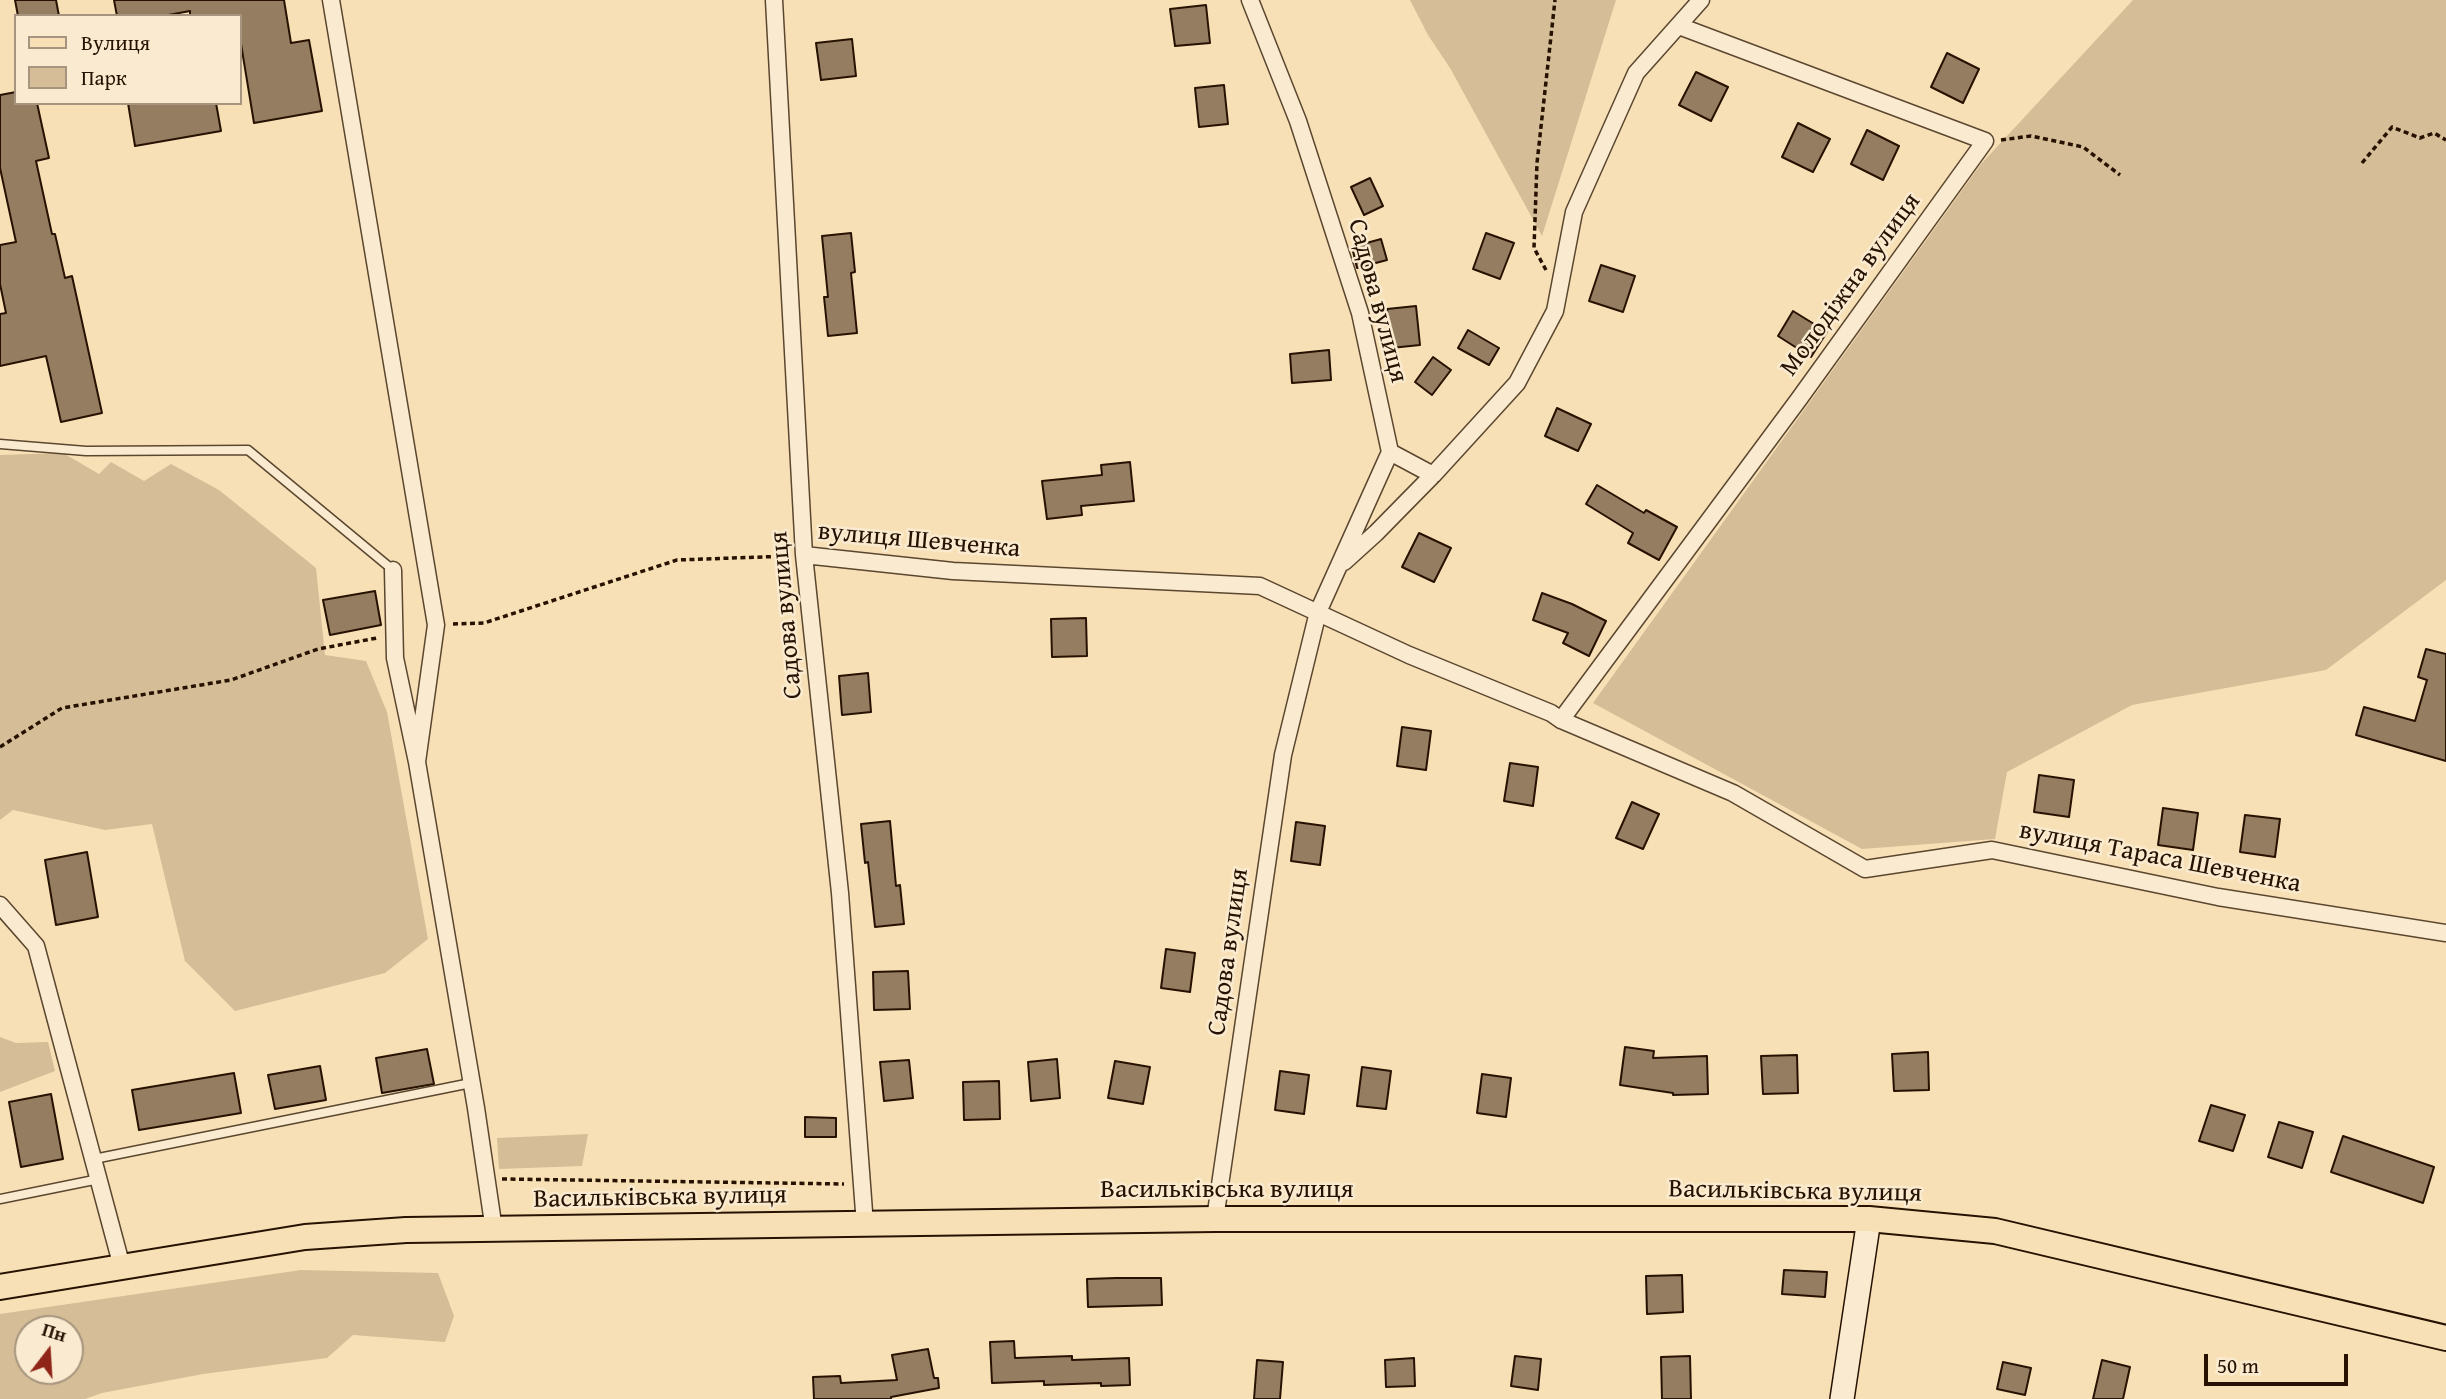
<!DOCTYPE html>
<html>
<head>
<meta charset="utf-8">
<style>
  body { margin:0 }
  #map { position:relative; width:2446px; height:1399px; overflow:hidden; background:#f8e0b6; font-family:"Gentium Book Plus",serif }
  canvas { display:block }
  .legend { position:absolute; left:14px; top:14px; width:228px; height:91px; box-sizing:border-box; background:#faebd0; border:2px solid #a6947e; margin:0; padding:9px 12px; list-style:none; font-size:21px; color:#271202 }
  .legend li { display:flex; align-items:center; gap:14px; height:35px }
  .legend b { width:35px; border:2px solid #a6947e }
  .north { position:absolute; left:14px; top:1315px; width:70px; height:70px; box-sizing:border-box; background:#faebd0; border:2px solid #a6947e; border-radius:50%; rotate:17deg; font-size:19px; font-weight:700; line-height:28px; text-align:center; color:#271202 }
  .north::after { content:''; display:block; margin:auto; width:24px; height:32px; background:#8f2418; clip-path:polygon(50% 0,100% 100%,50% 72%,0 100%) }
  .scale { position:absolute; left:2204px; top:1354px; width:144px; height:32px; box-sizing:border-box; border:4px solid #271202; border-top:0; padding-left:9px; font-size:21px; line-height:24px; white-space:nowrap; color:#271202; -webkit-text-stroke:5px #faebd0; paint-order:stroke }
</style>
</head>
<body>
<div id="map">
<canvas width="2446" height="1399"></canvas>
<ul class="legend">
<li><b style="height:9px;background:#f8e0b6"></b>Вулиця</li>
<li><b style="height:19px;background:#d4bd97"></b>Парк</li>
</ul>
<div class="north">Пн</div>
<div class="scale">50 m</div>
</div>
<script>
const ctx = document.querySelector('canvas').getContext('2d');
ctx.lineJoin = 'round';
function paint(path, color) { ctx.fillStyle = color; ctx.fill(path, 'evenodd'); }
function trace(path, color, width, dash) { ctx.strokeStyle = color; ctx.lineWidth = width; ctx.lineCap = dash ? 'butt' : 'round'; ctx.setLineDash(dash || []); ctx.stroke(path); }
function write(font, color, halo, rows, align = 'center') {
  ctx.font = font + ' "Gentium Book Plus",serif'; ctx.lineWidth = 5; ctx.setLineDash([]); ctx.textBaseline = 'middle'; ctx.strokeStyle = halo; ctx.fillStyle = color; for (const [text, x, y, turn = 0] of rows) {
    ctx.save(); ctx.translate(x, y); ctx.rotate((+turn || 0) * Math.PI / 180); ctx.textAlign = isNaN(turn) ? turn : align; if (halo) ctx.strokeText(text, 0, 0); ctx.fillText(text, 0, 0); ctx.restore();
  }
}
const green = new Path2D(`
  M1410 0H1616L1542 236 1450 68 1428 35Z
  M2133 0H2446V580L2326 670 2132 705 2007 772 1995 839 1862 849 1593 703 1981 164Z
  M63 453 99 474 111 462 144 481 171 464 219 490 316 568 325 655 366 661 387 712 428 939 385 973 235 1011 185 961 152 824 105 830 13 810 0 820V455Z
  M0 1037 16 1043 48 1042 55 1071 0 1092Z
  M588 1134 582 1166 499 1169 497 1138Z
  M301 1270 438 1273 454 1316 445 1342 353 1335 327 1358 203 1374 102 1393 85 1399H0V1314ZM28 1329H70V1371H28Z`);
const building = new Path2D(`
  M15 0H56L59 16H18Z
  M114 0H284L291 43 309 40 322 111 254 123 240 38V16H190V11L163 16H117Z
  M1206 5 1210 43 1175 46 1170 9Z
  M852 39 856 76 821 80 816 43Z
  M1947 53 1979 69 1963 103 1931 87Z
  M1696 72 1728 87 1711 121 1679 105Z
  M1224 85 1228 124 1199 127 1195 88Z
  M16 92V103H37L49 158 36 161 52 234H55L65 278 72 276 102 413 61 422 46 356 0 366V314L6 313 0 284V245L16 242 0 168V95Z
  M128 103H216L221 131 135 146Z
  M1798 123 1830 139 1813 172 1782 157Z
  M1867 130 1899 146 1883 180 1851 164Z
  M1370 178 1383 206 1364 215 1351 187Z
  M851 233 855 272 851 273 857 333 828 336 824 297H828L822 236Z
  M1486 233 1514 243 1500 279 1473 269Z
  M1381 239 1387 260 1357 268 1352 247Z
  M1601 265 1635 276 1623 312 1589 301Z
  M1416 306 1420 345 1391 348 1387 309Z
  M1793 311 1827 332 1811 357 1778 336Z
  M1468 330 1499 348 1489 365 1458 348Z
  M1329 350 1331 380 1292 383 1290 354Z
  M1433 357 1451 370 1432 395 1415 382Z
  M1557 408 1591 424 1578 451 1545 436Z
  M1130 462 1134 501 1081 506 1082 515 1047 519 1042 481 1102 475 1101 465Z
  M1597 485 1644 513 1646 510 1677 527 1659 560 1628 543 1633 533 1586 504Z
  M1419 533 1451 548 1434 582 1402 567Z
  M375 591 381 625 330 635 323 600Z
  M1542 593 1572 604 1606 621 1589 656 1563 643 1568 633 1533 620Z
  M1086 618 1087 656 1052 657 1051 619Z
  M2426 649 2446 654V761L2356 735 2364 707 2415 721 2427 680 2418 677Z
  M868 673 871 712 842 715 839 676Z
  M1402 727 1431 731 1426 770 1397 766Z
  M1510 763 1538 767 1533 806 1504 801Z
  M2039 775 2074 780 2069 817 2034 812Z
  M1632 802 1659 814 1643 849 1616 838Z
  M2163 808 2198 813 2193 850 2158 845Z
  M2245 815 2280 819 2275 857 2240 852Z
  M890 821 896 886 900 885 904 924 875 927 868 862 865 863 861 824Z
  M1296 822 1325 826 1320 865 1291 861Z
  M87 852 98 917 56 925 45 860Z
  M1166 949 1195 953 1190 992 1161 988Z
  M908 971 910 1009 874 1010 873 972Z
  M1625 1047 1654 1051 1653 1058 1707 1056 1708 1094 1673 1095V1093L1620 1085Z
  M427 1049 434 1084 382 1093 376 1058Z
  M1928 1052 1929 1090 1894 1091 1892 1054Z
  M1797 1055 1798 1093 1763 1094 1761 1056Z
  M1057 1059 1060 1098 1031 1101 1028 1062Z
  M909 1060 913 1098 884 1101 880 1062Z
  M1115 1061 1150 1067 1143 1104 1108 1098Z
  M320 1066 326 1100 275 1109 268 1075Z
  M1362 1067 1391 1071 1386 1109 1357 1106Z
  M1280 1071 1309 1075 1304 1114 1275 1110Z
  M234 1073 241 1113 139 1130 132 1090Z
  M1482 1074 1511 1078 1506 1117 1477 1113Z
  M999 1081 1000 1119 964 1120 963 1082Z
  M51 1094 63 1159 21 1167 9 1102Z
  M2211 1105 2245 1115 2233 1151 2199 1141Z
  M805 1117 836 1118V1137H805Z
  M2279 1122 2313 1132 2302 1168 2268 1157Z
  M2343 1136 2434 1167 2423 1203 2331 1172Z
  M1784 1270 1827 1272 1825 1297 1782 1294Z
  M1682 1275 1683 1312 1647 1314 1646 1276Z
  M1116 1278H1161L1162 1305 1088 1307 1087 1279Z
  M1014 1341 1015 1358 1072 1356V1360L1129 1358 1130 1385 1101 1386V1383L1044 1385V1381L992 1383 990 1342Z
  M928 1349 934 1378H938L939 1388 891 1397V1399H814L813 1377 840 1376 841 1383 897 1380 892 1355Z
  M1515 1356 1541 1359 1538 1390 1511 1386Z
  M1690 1356 1691 1399H1662L1661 1357Z
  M1414 1358 1415 1386 1386 1387 1385 1360Z
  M1257 1360 1283 1362 1280 1399H1254Z
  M2102 1360 2130 1367 2123 1399H2093Z
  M2003 1362 2031 1368 2025 1395 1997 1389Z`);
const path = new Path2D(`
  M2001 140 2031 136 2083 147 2120 175
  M2362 163 2392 127 2420 138 2434 133 2446 140
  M1546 270 1534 248 1537 163 1555 0
  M453 624 484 623 677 560 789 556
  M0 747 62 708 231 680 318 649 377 638
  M502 1179 844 1184`);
const lane = new Path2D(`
  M0 444 86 451 248 450 393 570
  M94 1159 471 1083
  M0 1199 99 1179`);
const street = new Path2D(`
  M331 0 436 625 417 762
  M774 0 804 555 840 893 865 1225
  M1390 452 1433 475
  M804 555 953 571 1260 586 1409 655 1551 713 1561 720 1733 793 1865 869 1992 850 2218 897 2446 933
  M1344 562 1376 533 1433 475 1517 383 1555 311 1574 212 1636 73 1701 0
  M393 570 395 658 417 762 476 1108 494 1230
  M1561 720 1799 399 1985 141 1679 26
  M0 905 36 946 122 1267
  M1215 1219 1283 755 1318 612 1390 452 1360 313 1298 121 1250 0`);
const secondary = new Path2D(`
  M1842 1399 1869 1219`);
const primary = new Path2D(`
  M0 1287 305 1237 406 1230 1215 1219H1869L1995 1231 2446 1338`);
const streetNames = [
  ["Молодіжна вулиця",1851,285,-54],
  ["Садова вулиця",1377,301,75],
  ["вулиця Шевченка",919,541,5],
  ["Садова вулиця",787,615,-95],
  ["вулиця Тараса Шевченка",2160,858,11],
  ["Садова вулиця",1229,952,-82],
  ["Васильківська вулиця",1227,1190],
  ["Васильківська вулиця",1795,1192,1],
  ["Васильківська вулиця",660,1198,-1]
];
paint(green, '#d4bd97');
paint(building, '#947d60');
trace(building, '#271202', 2);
trace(lane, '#5b462f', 11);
trace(street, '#5b462f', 19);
trace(secondary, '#271202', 26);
trace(primary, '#271202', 28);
trace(path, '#271202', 3.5, [5, 3.5]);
trace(lane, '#faebd0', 8);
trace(street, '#faebd0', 16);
trace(secondary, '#faebd0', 23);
trace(primary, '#f8e0b6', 24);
write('26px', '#271202', '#faebd0', streetNames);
</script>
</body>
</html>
